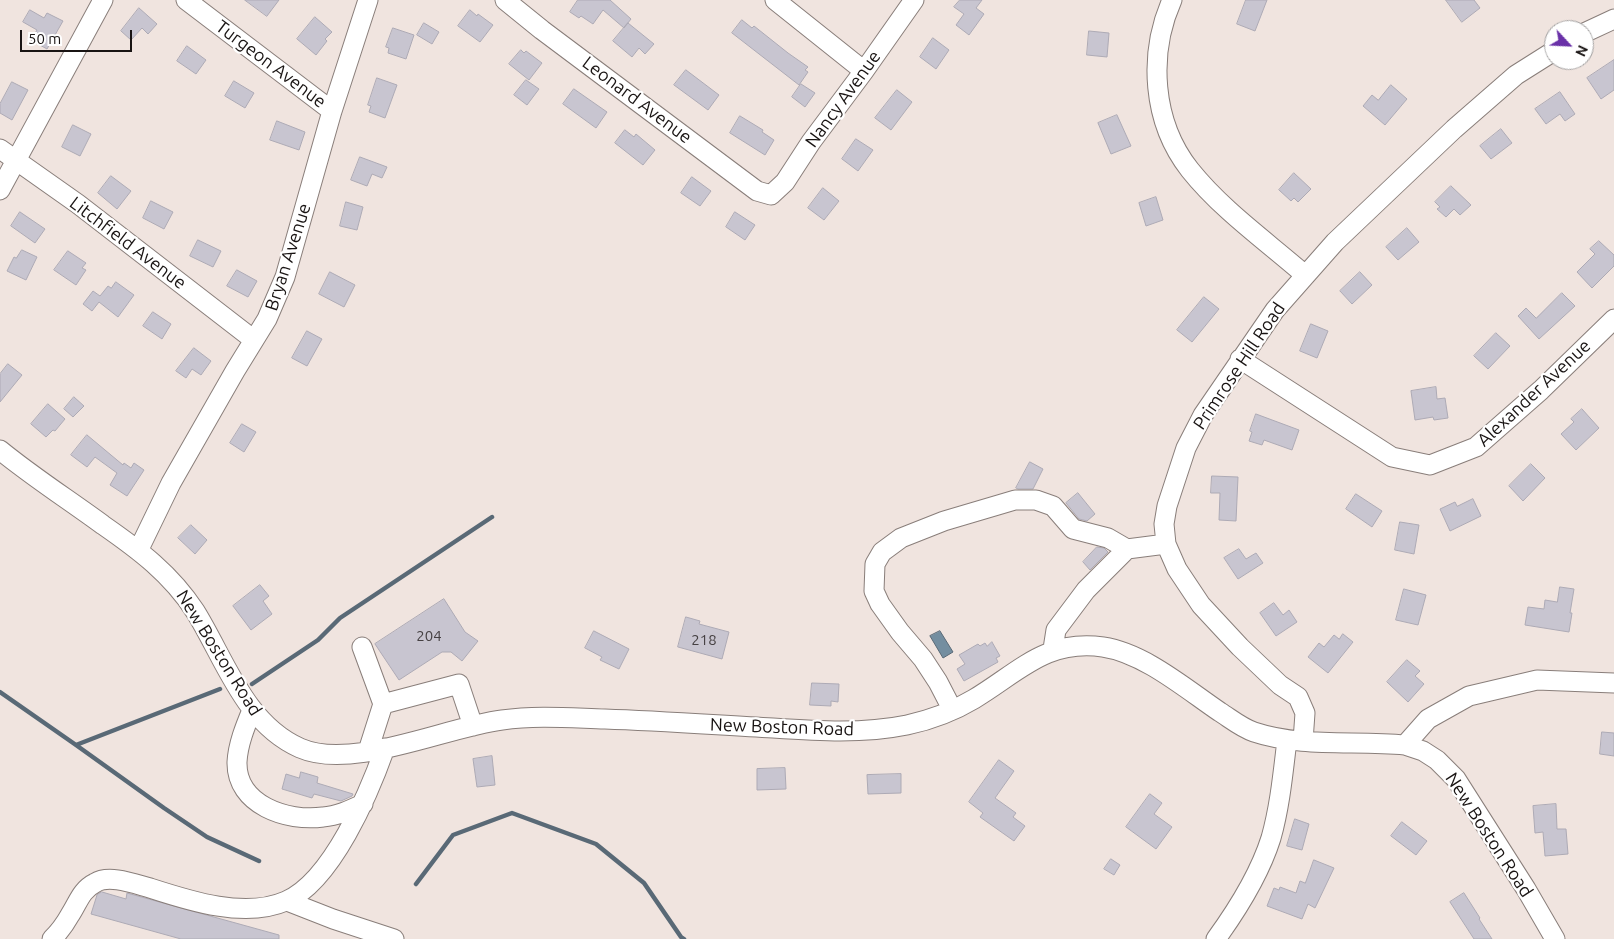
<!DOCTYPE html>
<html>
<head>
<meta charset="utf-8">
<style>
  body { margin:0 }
  #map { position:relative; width:1614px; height:939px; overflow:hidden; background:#f0e4df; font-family:Ubuntu,sans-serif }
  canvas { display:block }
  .north { position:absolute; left:1544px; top:20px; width:50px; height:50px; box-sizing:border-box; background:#fff; border:1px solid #a3a1a1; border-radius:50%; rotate:115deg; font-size:14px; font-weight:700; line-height:20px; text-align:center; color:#191413 }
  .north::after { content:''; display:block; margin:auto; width:18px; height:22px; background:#6a31a8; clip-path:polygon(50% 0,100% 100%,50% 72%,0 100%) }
  .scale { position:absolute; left:20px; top:30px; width:112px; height:22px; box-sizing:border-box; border:2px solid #191413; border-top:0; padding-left:6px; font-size:15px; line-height:18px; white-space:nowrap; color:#191413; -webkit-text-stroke:4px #fff; paint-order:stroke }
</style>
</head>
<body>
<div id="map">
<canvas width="1614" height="939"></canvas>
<div class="north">N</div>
<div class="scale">50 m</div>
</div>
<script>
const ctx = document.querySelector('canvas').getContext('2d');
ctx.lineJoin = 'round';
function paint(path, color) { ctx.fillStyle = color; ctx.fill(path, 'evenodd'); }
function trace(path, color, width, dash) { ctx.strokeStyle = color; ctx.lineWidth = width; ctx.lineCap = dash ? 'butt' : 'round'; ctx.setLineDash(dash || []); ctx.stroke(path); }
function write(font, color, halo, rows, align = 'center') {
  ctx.font = font + ' Ubuntu,sans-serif'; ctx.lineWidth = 4.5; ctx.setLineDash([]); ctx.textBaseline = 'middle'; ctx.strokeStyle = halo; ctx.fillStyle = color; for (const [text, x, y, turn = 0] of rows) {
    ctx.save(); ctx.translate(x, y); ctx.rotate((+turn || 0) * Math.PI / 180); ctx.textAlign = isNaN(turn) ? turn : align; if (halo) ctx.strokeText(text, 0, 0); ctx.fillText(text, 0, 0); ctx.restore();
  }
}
const water = new Path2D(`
  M940 631 953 652 943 658 930 636Z`);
const stream = new Path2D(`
  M252 684 318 640 340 618 492 517
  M0 692 76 745 220 689
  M76 745 164 808 207 837 259 861
  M416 884 453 835 512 813 596 844 644 883 681 937 684 939`);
const building = new Path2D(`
  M245 0H279L267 16Z
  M578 0H610L631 19 624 28 603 10 593 24 581 16 579 18 570 12Z
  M960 0H982L976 8 984 14 969 35 956 25 964 14 954 7Z
  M1246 0H1267L1255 31 1237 24Z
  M1446 0H1474L1480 8 1462 22Z
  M139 8 157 24 148 34 142 28 131 40 121 31Z
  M30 10 44 18 47 13 63 21 47 49 31 40 37 30 23 22Z
  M470 10 477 16 478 14 493 25 480 42 458 26Z
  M315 17 332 32 325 39 327 41 316 55 297 39Z
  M742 20 752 28 754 26 788 53 808 67 805 70 808 72 799 85 732 33Z
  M424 23 439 32 432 44 417 35Z
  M628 23 654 44 645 54 639 48 632 57 613 41Z
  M393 28 414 35 406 59 388 53 389 48 386 47Z
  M1089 31 1109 33 1107 57 1087 55Z
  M933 38 949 50 936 69 920 57Z
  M187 46 206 60 196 74 177 61Z
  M521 50 524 53 526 51 542 63 529 80 509 64Z
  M1614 60V90L1601 99 1587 78Z
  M686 70 719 95 708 110 674 85Z
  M377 78 397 85 385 118 369 112 371 106 368 105Z
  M526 80 539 89 527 105 514 95Z
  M234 81 254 93 245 108 225 96Z
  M12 82 28 90 12 120 0 113V104Z
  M801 84 815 93 805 107 792 97Z
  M1391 85 1407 99 1385 125 1363 106 1372 95 1378 100Z
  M574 89 607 112 596 128 563 104Z
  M897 90 912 102 891 130 875 118Z
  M1560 92 1575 114 1565 121 1560 114 1546 124 1535 109Z
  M1117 115 1131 146 1111 154 1098 123Z
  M740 116 763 130 762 132 774 140 765 155 730 133Z
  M277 121 305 132 299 150 270 140Z
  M73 125 91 134 80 156 62 147Z
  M1501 129 1512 143 1491 159 1480 146Z
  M625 130 634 137 636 134 655 150 643 165 615 143Z
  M856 139 873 150 858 171 842 159Z
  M360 157 387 167 382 178 372 174 367 186 351 180Z
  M1294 173 1311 189 1298 202 1294 198 1291 201 1279 190Z
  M111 176 131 191 117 209 98 193Z
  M692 177 711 191 700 206 681 193Z
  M1451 186 1471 205 1460 215 1454 209 1446 217 1437 209 1440 207 1435 202Z
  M823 188 839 201 824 220 808 208Z
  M1156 197 1163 220 1146 226 1139 203Z
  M151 201 173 212 164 229 143 218Z
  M346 202 363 207 357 230 340 226Z
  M20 212 45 229 35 243 11 226Z
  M735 212 755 225 745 240 726 227Z
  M1407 228 1419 242 1398 260 1386 247Z
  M198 240 221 251 213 267 190 256Z
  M1599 241 1614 255V266L1592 288 1577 272 1595 254 1590 249Z
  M22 250 37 257 26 280 7 271 14 257 16 258Z
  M68 251 86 263 82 268 86 270 76 285 54 270Z
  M237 270 257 281 248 297 227 286Z
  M330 272 355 285 344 307 319 294Z
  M1360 272 1372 285 1352 304 1340 291Z
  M116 282 134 295 118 317 99 302 92 311 83 304 93 291 100 296 108 286 111 288Z
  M1562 293 1575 306 1539 339 1518 316 1526 308 1536 318Z
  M1204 297 1219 309 1192 342 1177 330Z
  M153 312 171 324 162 339 143 326Z
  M1311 324 1328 331 1317 358 1300 351Z
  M307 331 322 339 307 366 292 358Z
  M1496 333 1510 346 1488 369 1474 356Z
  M194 348 211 361 201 375 192 369 186 378 176 371Z
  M8 364 22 375 0 402V374Z
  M1436 387 1437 399 1445 398 1448 418 1434 420 1433 417 1415 420 1411 391Z
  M74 397 84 406 73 417 64 409Z
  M48 404 65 419 55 431 53 430 46 437 31 424Z
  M1582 409 1599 428 1576 450 1561 434 1574 422 1571 419Z
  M1256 414 1299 430 1292 450 1264 440 1262 445 1249 441 1252 432 1250 431Z
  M242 424 256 432 244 452 230 443Z
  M87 435 123 465 124 463 131 468 134 463 144 470 127 496 110 485 117 473 95 457 87 467 71 455Z
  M1030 462 1043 469 1033 489H1018L1016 488Z
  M1531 464 1545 478 1523 501 1509 486Z
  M1212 476 1238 477 1236 521 1219 520 1220 493H1211Z
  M1078 493 1095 514 1087 521 1079 519 1066 503Z
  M1356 494 1382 511 1372 527 1346 509Z
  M1473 499 1481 516 1450 531 1440 509 1455 502 1457 506Z
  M1400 522 1419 525 1414 554 1395 550Z
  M191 525 207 540 195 554 178 538Z
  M1097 547 1104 548 1108 552 1090 570 1083 562Z
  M1239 549 1246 559 1256 553 1263 563 1238 579 1224 558Z
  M260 585 269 596 263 601 272 614 251 630 233 606Z
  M1560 587 1574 589 1570 613H1572L1569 632 1525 625 1528 607 1544 609 1545 600 1557 602Z
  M1404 589 1426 595 1418 625 1396 620Z
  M444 599 465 632 478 641 462 661 451 652H442L399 680 375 644Z
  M1274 603 1283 615 1289 610 1297 622 1276 636 1260 613Z
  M686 617 700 621 699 624 729 632 722 659 678 647Z
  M594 631 629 649 619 669 600 660 602 657 585 648Z
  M1343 634 1353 642 1328 673 1308 657 1319 643 1324 647 1334 635 1339 639Z
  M992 642 1000 656 996 658 998 662 964 681 957 669 965 664 959 655 978 644 980 646 985 643 987 646Z
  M1407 660 1420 671 1415 676 1424 684 1408 702 1387 682Z
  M812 683 839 684 838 702 831 701V706L810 705Z
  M1602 732 1614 733V756L1600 754Z
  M492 756 495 785 477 787 473 759Z
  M999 760 1014 771 995 798 1016 813 1013 817 1025 826 1014 841 980 817 983 813 969 802Z
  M785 768 786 789 757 790V769Z
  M301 772 318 777 317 783 353 794 352 796 341 801 314 794 312 798 282 789 286 774 299 778Z
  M901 774V793L868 794 867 775Z
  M1150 794 1162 803 1154 814 1172 827 1156 849 1126 827Z
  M1556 804 1557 829H1566L1568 854 1545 856 1543 832 1535 833 1533 806Z
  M1295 819 1309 824 1302 850 1287 846Z
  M1402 822 1427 841 1416 855 1391 836Z
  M1111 859 1120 865 1114 875 1104 869Z
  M1314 860 1334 868 1315 908 1308 904 1302 919 1267 906 1274 888 1279 890 1280 887 1296 893 1300 881 1305 883Z
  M102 892 126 899 127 893 279 935V939H181L91 914 97 895Z
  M1464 893 1480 918 1479 919 1492 939H1474L1450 902Z`);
const minor = new Path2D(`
  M186 0 332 111
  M505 0 542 30 757 191 771 195 785 182 811 142 864 71 914 0
  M775 0 864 71
  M1172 0C1148 54 1152 122 1190 170 1222 210 1266 241 1305 275
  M1584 33 1614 19
  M0 149 78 204 254 340
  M0 190 103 0
  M1240 359 1392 457 1430 465 1476 447 1541 390 1614 319
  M0 450C33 477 69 500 103 525 139 550 171 574 195 611 225 659 244 723 300 748 352 771 446 727 502 720 536 715 571 718 605 719 661 721 717 725 773 728 818 731 863 734 907 725 930 720 954 711 974 699 1019 672 1046 639 1103 647 1144 653 1186 689 1220 712 1231 719 1242 728 1254 732 1302 748 1355 740 1405 745L1423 751 1437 760 1456 779 1526 889 1555 939
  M139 549 171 483 235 371 267 319 285 277 332 111 368 0
  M362 647 383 704
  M1053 649 1056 630 1086 590 1127 549 1166 544
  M952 709 938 682 923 659 900 632 880 604 874 591 875 564 882 552 901 538 944 521 1015 500H1036L1053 506 1073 529 1108 538 1127 549
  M252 710C245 727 238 744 237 762 236 805 287 822 323 817 337 816 350 810 363 804
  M1303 741 1305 713 1298 697 1280 685 1240 647 1201 605 1177 569 1166 544 1164 524 1167 506 1186 448 1203 415 1275 310 1335 242 1454 129 1516 75 1554 51
  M1405 745 1428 719 1469 696 1537 680 1614 683
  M368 751 383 704 459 684 473 726
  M287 901 333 919 394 939
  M52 939C59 932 65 924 70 915 78 903 81 890 95 883 109 874 135 884 150 888 190 901 245 919 286 901 332 881 369 793 385 748
  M1216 939C1237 910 1260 873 1271 838 1280 806 1283 773 1287 740`);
const numberNames = [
  ["204",429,636],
  ["218",704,640]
];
const streetNames = [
  ["Turgeon Avenue",271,64,37],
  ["Nancy Avenue",843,99,-54],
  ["Leonard Avenue",637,100,37],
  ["Litchfield Avenue",128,243,37],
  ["Bryan Avenue",288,257,-72],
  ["Primrose Hill Road",1239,366,-56],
  ["Alexander Avenue",1534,393,-43],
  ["New Boston Road",219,653,58],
  ["New Boston Road",782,727,2],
  ["New Boston Road",1489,835,57]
];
paint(water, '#748ea0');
trace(water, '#596976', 1);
trace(stream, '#596976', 4.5);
paint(building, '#c8c5d0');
trace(building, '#adaab5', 1);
trace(minor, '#897e7a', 21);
trace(minor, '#fff', 19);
write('15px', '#454042', null, numberNames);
write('18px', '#191413', '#fff', streetNames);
</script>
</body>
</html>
